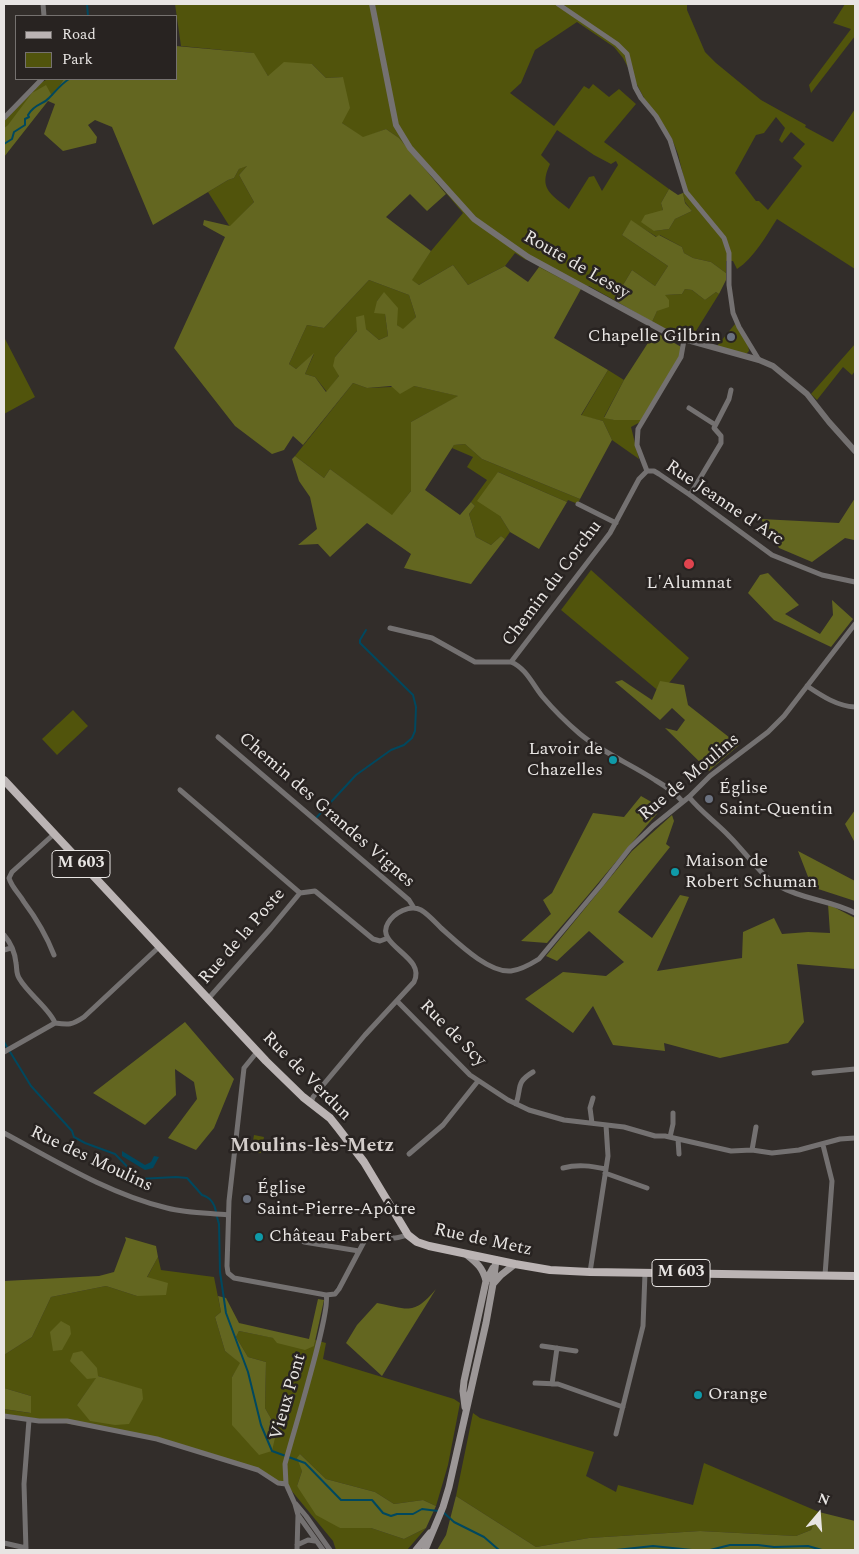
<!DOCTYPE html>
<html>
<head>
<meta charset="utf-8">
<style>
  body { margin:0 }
  #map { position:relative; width:859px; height:1554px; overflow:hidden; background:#322d2a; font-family:Spectral,serif }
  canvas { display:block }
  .frame { position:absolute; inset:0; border:5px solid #e8e5e3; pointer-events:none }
  .legend { position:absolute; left:15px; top:15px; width:162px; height:65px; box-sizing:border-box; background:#282321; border:1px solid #75716f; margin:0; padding:6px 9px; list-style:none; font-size:15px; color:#e8e5e3 }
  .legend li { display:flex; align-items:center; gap:10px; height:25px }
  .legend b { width:25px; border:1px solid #75716f }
  .north { position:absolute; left:794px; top:1489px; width:50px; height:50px; -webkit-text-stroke:4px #282321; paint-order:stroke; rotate:18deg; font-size:14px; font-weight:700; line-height:20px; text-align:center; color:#e8e5e3 }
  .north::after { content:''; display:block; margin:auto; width:18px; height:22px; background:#e8e5e3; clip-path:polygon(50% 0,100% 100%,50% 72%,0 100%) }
</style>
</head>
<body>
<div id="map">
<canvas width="859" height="1554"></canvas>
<div class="frame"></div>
<ul class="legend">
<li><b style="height:6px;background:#bbb4b4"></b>Road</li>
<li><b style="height:14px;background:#51540c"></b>Park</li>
</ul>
<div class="north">N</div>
</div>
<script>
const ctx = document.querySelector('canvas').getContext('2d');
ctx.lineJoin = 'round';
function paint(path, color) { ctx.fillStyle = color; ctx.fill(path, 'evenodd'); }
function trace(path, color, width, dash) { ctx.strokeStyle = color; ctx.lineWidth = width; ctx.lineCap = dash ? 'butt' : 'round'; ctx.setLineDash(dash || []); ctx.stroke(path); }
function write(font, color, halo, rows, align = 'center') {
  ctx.font = font + ' Spectral,serif'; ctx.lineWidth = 5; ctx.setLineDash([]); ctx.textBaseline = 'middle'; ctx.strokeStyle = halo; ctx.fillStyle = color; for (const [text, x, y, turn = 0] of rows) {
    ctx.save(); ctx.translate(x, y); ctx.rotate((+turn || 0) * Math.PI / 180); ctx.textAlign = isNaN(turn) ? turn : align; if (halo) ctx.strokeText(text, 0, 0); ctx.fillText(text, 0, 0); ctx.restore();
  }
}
const green = new Path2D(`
  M175 4H687V10L705 52 716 63 761 100 806 125 805 127 833 142 855 109V269L777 219C766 236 754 258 737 269L733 261H726V273L711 262 693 258 684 253 682 247 660 235 657 237 631 221 622 235 668 266 655 286 632 270 614 300 589 286 581 289 539 267 540 264 528 257 526 260 515 253 505 266 468 285 453 265 419 285 411 280 431 251 463 213 399 138 386 129 363 138 342 123 343 77 326 78 312 64 268 76 253 53 181 46ZM577 22 614 47 623 58 644 98 672 139 678 154 687 191 683 193 685 202 692 211 675 219 669 229 654 231 660 212 663 210 661 203 669 189 604 142 636 104 619 89 609 97 593 84 589 89 584 86 554 126 510 93 521 83 535 50ZM776 117 785 128 779 140 782 143 791 132 805 144 793 158 802 166 768 210 759 201H756L735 173 756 135 764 133ZM557 130 594 155 611 164 616 161 618 165 602 191 594 176 589 177 569 209C551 194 538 189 550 164L541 155Z
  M845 4H855V36L811 93 809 85 851 29 833 23Z
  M48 79H64L52 96 4 128V121L42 82Z
  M248 165 239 175 254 202 230 227 208 192 228 180 234 178 239 169Z
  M369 280 409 295 416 317 403 330 397 325 384 293 377 301 385 314 388 336 379 340 366 329 357 331 335 357 339 376 327 392 315 377 305 374 314 354 296 369 289 364 307 325 324 328Z
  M685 289 692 290 705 300 716 292 719 294 691 339 674 333 652 322 664 295 682 294Z
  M735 324 748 344 749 351 746 354 717 346Z
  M4 337 35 397 4 414Z
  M855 344V371L852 375 843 367 817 400 811 394Z
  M608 370 624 380 604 417 614 420H644L631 427 639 459 612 440 603 421 581 416Z
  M353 383 367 388 414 386 459 396 411 422V491L392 516 330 469 324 478 295 456Z
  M465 444 482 459 580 499 578 504 568 500 567 502 498 472 500 516 510 532 505 539 501 536 491 545 476 537 469 514 475 506 471 502 487 480 467 467 473 457 452 448 454 445Z
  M591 570 689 658 661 693 561 610Z
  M73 710 88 726 57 755 42 739Z
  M254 1135 264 1137 261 1153 251 1152Z
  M158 1257 161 1270 214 1277 221 1312 215 1317 225 1351 241 1363 232 1377 277 1429 265 1408 266 1362 248 1357 236 1337 239 1331 314 1346 315 1340 326 1343 323 1359 454 1399 460 1403 448 1465 436 1506 423 1500 394 1504 375 1492 326 1479 300 1454 302 1471 297 1486 340 1528H371L404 1539 426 1528 407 1550H336L333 1541 286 1484 278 1483 261 1472 157 1439 53 1421 4 1414V1409L30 1413 31 1396 4 1388V1355L32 1337 51 1297 106 1286 137 1296ZM98 1376 142 1390 77 1405Z
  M473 1413 480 1418 594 1452 586 1476 616 1492 618 1485 693 1505 704 1463 819 1512 811 1530 796 1536 700 1531 589 1538 536 1547 456 1496Z`);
const forest = new Path2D(`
  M176 46 254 53 268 76 284 62 312 64 326 78 343 77 350 108 342 123 363 137 386 129 399 138 446 194 427 211 410 194 386 217 431 251 412 280 419 285 453 265 468 285 505 266 528 282 539 267 581 289 554 338 608 370 581 415 603 421 612 440 580 499 482 459 465 444 454 445 425 490 460 515 471 502 475 506 469 514 476 537 491 545 501 536 505 539 471 584 404 568 411 554 367 523 330 557 318 544 298 545 317 529 310 497 299 481 292 459 295 456 324 478 330 469 392 515 411 491V422L458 396 414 386 400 394 391 386 367 388 353 383 303 445 293 436 284 450 272 454 235 426 174 348 225 237 203 225 204 220 230 226 254 202 239 175 247 166 239 169 234 178 228 180 153 225 112 127 95 120 88 125 97 137 96 143 63 151 44 134 55 104 48 101 4 157V128L8 125 32 93 46 85 52 96 64 79H176ZM369 280 409 295 416 317 403 329 397 325 398 308 384 292 377 301 374 313 385 314 388 336 379 340 366 329 364 315 356 317 357 331 335 357 333 366 339 376 326 392 315 377 305 374 314 353 296 369 289 364 307 325 324 328Z
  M669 189 678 195 683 193 685 203 692 211 675 219 669 229 654 231 641 222 645 215 663 210 661 203Z
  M631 220 656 237 659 235 682 247 684 253 693 258 711 262 726 273V280L719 294 716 292 705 300 692 290 685 289 682 294 665 295 669 300V307L657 311 652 322 614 300 632 270 655 286 668 266 622 235Z
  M655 332 683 348 682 352 644 420H614L604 418 624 380Z
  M498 472 567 502 539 549 510 532 500 516 477 501Z
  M855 498V538L854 540 845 538 812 562 779 548 761 519 839 523Z
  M768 573 799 605 785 614 820 634 833 615 832 600 853 619 831 647 774 620 748 593 760 575Z
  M622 680 652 700 660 681 684 685 688 705 739 745 709 771 665 728 677 731 685 720 672 708 660 720 615 682Z
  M641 796 662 808C623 852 586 899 547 943L521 941 551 914 543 900 552 893 593 813 624 817Z
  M855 810V843L845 824Z
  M672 815 674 821 666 844 670 847 618 912 652 938 680 895 689 897 657 971 742 958 743 932 774 918 782 934 808 932 830 933 828 904 855 918V969L797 964 804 1022 788 1043 720 1058 664 1043 665 1051 613 1045 593 1006 573 1033 525 999 563 972 606 976 624 962 589 931 557 961 546 956 632 851Z
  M798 851 855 881V901L812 887Z
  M185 1022 234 1079 214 1128 196 1150 168 1138 197 1099 194 1082 175 1069 176 1095 145 1125 93 1093Z
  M125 1237 156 1246 158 1257 147 1277 168 1283 166 1295 137 1296 106 1286 51 1297 32 1337 4 1355V1281L99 1276 114 1272 126 1240Z
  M436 1289 382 1376 346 1343 357 1325 377 1303C409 1309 413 1316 436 1289Z
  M218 1296 226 1298 239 1323 309 1339 318 1299 324 1300 314 1346 305 1350 277 1343 273 1338 239 1331 236 1337 248 1357 266 1362 265 1408 277 1429 272 1451 259 1455 232 1425V1377L240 1363 225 1351 215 1317 221 1312Z
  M61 1321 70 1326 71 1334 62 1350 53 1351 50 1332Z
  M82 1351 97 1368 98 1376 142 1389 143 1399 129 1424 115 1425 90 1421 77 1405 96 1378 87 1379 70 1361 73 1353Z
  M4 1388 31 1396V1413L4 1409Z
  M300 1454 326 1479 375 1492 394 1504 423 1500 436 1506 426 1528 404 1539 371 1528H340L316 1515 297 1486 302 1471 297 1458Z
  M456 1496 536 1547 589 1538 700 1531 796 1536 811 1530 819 1512 855 1521V1550H437L446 1535Z`);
const water = new Path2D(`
  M122 1151 145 1165 151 1162 154 1156 159 1157 153 1168 145 1170 122 1156Z`);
const stream = new Path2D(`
  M87 4 88 16
  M4 144 12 139 14 132 25 125V119L29 117 28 115C35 103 43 105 49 98 55 92 61 84 69 79
  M317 817 356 775 391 750 404 745 412 738 415 731 416 707 413 695 360 643V640L366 630
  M4 1042 31 1086 72 1131 74 1137 85 1143 115 1154 139 1179 176 1177 187 1178 202 1195C210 1197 215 1204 216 1212
  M217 1217 219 1224 220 1272 226 1313 248 1372 261 1425 272 1451 305 1463 341 1500H372L383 1513 391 1516 397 1514H413L422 1509 438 1511
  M443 1512 454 1522 484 1537 499 1550
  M616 1550 653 1546 692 1550
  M710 1550 730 1545H758L774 1547 808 1546 822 1550`);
const minor = new Path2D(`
  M43 4 44 16
  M558 4 617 44 627 54 635 87 641 98 656 116 670 140 686 192 724 238 729 253V285L733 313 739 327 759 360
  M4 118 42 79
  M689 408 714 424
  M647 471 637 445 638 429 681 357 684 340
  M690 495 721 443V436L714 428 729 399 731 390
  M578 504 616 523
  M390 628 432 638 475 662H511C526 668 533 685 542 696 553 709 567 723 580 734 603 753 631 764 655 780 665 786 675 792 682 801
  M511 662 610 533 639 479 647 471H654L659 474 690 495 772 555 822 575 855 582
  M807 686C822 696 837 706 855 707
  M218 737 409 900 414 908
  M180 790 300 893
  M689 797C701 812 717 823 730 837 746 853 760 875 779 886 803 900 831 900 855 913
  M54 834 12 872 9 878C12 888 19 893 24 902 36 918 47 937 54 955
  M300 893 315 891 373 939 380 941 388 938
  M4 935C10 942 15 953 16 963 17 968 16 973 19 978 28 994 50 1009 55 1023
  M4 950 11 948
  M208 999 271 928 300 893
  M397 1001 470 1075 508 1100 529 1110 564 1120 624 1127 655 1136H665L731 1151 752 1150 772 1153 799 1150 840 1139 855 1138
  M55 1023C69 1025 72 1025 84 1017L159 947
  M4 1052 55 1023
  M257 1052 244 1068 229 1201 227 1266 228 1273 234 1278 326 1295 335 1294 339 1289 366 1238C375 1230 384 1238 395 1238 399 1238 403 1236 408 1235
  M814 1073 855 1069
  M311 1103 313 1097 365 1035 414 982C427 956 374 946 388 923 394 913 410 904 421 910 428 914 435 922 441 928 457 942 488 973 511 971 520 970 531 964 539 959L601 885 630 848 653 826 689 797 710 776 768 732 784 716 855 624
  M516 1104C522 1087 515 1083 533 1072
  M592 1123 590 1108 593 1098
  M4 1133C56 1161 109 1194 167 1208 187 1213 208 1213 228 1215
  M670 1137 673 1124V1113
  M678 1139 679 1154
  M823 1145 832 1181 825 1275
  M752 1150 756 1127
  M409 1154 443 1125 478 1081
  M563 1168C578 1164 591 1166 606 1169
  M605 1173 647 1188
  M304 1242 359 1251
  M590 1272 608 1156 606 1125
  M542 1346 576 1351
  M535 1383 558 1384 623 1407
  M552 1384 557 1348
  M4 1416 39 1421H67L157 1439 258 1470 278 1483 286 1484
  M616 1434 643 1326 645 1273
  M296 1504 306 1516 330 1550
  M4 1543 26 1548
  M297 1545 308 1540 315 1541
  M26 1550 24 1484 29 1420
  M297 1550 298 1515
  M323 1550 298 1515 295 1504 286 1484 285 1464C291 1440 332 1309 326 1295`);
const tertiary = new Path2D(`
  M372 4 396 125 410 148 474 219 528 257 673 336 759 360 773 366 807 394 829 422 855 451`);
const secondary = new Path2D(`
  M467 1255C477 1263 483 1268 486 1281
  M493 1284 501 1275 515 1264
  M465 1407 463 1391 464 1381 486 1281 493 1268
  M416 1550 430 1533
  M425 1550 443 1507 449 1487 486 1323 493 1284 496 1260`);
const primary = new Path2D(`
  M4 780 266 1061 303 1097 330 1118 338 1128 364 1162 408 1235 417 1242 429 1246 515 1264 550 1270 590 1272 855 1276`);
const markers = [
  [731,337,5,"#6b7280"],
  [689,564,6,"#e0444e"],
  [613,760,5,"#0f9aa8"],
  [709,799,5,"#6b7280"],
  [675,872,5,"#0f9aa8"],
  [247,1199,5,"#6b7280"],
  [259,1237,5,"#0f9aa8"],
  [698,1395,5,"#0f9aa8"]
];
const shields = [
  [81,864,58],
  [681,1273,58]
];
const shieldNames = [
  ["M 603",81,864],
  ["M 603",681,1273]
];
const streetNames = [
  ["Route de Lessy",576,266,30],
  ["Rue Jeanne d'Arc",724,504,34],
  ["Chemin du Corchu",553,584,-53],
  ["Rue de Moulins",690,778,-40],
  ["Chemin des Grandes Vignes",326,811,41],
  ["Rue de la Poste",243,937,-49],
  ["Rue de Scy",452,1034,45],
  ["Rue de Verdun",306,1077,45],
  ["Rue des Moulins",91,1160,25],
  ["Rue de Metz",483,1241,12],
  ["Vieux Pont",289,1397,-74]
];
const poiNames = [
  ["Chapelle Gilbrin",721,337,"right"],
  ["L'Alumnat",689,584,"center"],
  ["Lavoir de",603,750,"right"],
  ["Chazelles",603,771,"right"],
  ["Église",719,789],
  ["Saint-Quentin",719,810],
  ["Maison de",685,862],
  ["Robert Schuman",685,883],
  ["Église",257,1189],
  ["Saint-Pierre-Apôtre",257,1210],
  ["Château Fabert",269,1237],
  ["Orange",708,1395]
];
const quarterNames = [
  ["Moulins-lès-Metz",312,1147]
];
paint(green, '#51540c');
paint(forest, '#636620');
paint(water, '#00485f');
trace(stream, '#00485f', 2);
trace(minor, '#747171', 5);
trace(tertiary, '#747171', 6);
trace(secondary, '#9c9797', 7);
trace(primary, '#bbb4b4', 8);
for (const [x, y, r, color] of markers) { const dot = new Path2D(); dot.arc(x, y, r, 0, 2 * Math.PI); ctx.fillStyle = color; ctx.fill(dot); trace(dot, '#282321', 2); }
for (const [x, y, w] of shields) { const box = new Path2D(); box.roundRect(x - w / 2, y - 13.5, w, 27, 4); ctx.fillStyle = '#282321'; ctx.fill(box); trace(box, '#e8e5e3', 1); }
write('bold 16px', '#e8e5e3', null, shieldNames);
write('18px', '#e8e5e3', '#282321', streetNames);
write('18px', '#e8e5e3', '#282321', poiNames, 'left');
write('bold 20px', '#d3cdca', '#282321', quarterNames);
</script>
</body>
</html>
